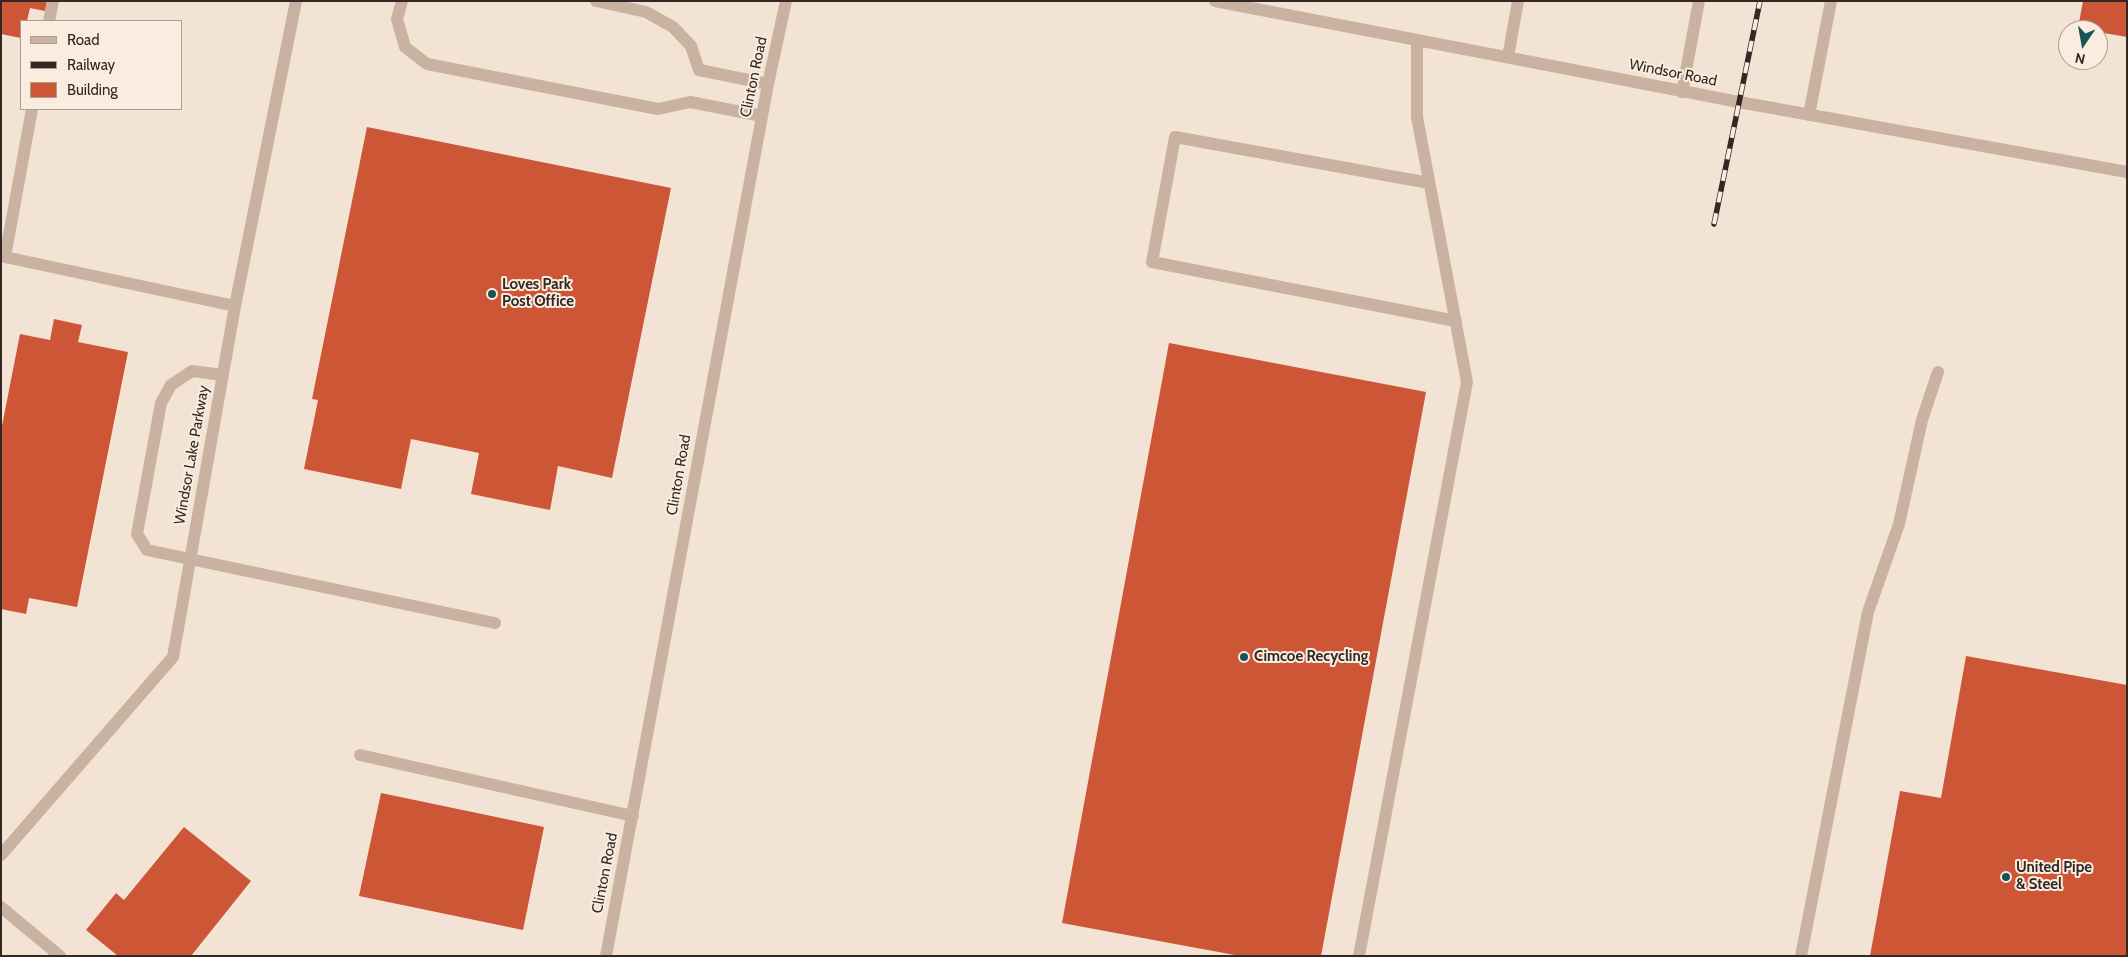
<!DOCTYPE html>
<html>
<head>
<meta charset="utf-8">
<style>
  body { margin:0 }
  #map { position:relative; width:2128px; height:957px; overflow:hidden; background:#f2e3d4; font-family:Cabin,sans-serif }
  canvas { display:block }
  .frame { position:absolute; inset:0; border:2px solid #332824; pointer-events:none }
  .legend { position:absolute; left:20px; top:20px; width:162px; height:90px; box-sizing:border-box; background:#faede0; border:1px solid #aa9e95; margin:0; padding:6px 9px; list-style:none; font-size:15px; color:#332824 }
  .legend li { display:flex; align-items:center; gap:10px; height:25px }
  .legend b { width:25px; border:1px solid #aa9e95 }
  .north { position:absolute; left:2058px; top:20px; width:50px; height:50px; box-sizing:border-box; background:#faede0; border:1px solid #aa9e95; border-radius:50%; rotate:192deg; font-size:14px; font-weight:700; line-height:20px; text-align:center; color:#332824 }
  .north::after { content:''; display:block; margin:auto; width:18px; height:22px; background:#185456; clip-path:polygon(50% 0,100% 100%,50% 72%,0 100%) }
</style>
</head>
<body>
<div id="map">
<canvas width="2128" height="957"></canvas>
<div class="frame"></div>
<ul class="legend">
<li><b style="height:6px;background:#cab2a0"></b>Road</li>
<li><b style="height:6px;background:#332824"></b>Railway</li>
<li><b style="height:14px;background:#cd5637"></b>Building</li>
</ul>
<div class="north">N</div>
</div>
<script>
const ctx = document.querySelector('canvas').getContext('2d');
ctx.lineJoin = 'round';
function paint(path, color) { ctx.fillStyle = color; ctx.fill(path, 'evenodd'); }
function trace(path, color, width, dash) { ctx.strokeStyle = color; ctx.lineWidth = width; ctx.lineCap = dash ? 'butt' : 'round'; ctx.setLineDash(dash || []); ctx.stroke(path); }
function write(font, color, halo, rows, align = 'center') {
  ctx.font = font + ' Cabin,sans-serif'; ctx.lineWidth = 4; ctx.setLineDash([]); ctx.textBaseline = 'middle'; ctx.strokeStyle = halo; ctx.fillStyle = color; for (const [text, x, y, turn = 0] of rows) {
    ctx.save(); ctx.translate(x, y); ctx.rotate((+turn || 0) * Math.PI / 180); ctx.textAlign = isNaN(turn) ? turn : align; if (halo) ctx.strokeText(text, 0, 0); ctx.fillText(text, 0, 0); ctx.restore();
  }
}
const building = new Path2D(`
  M1 1H47L45 11 30 8 27 21H21V38L1 34Z
  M2083 1H2127V37L2098 32V30L2078 28Z
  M367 127 671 188 612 478 558 466 550 510 471 494 479 453 411 439 401 489 304 469 318 400 312 399Z
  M54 319 82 325 78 342 128 352 77 607 29 598 26 614 1 609V431L20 334 50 340Z
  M1169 343 1426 392 1321 956H1240L1062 923Z
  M1966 656 2127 685V956H1870L1900 791 1941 798Z
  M381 793 544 827 523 930 359 896Z
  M184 827 251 881 191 956H118L86 930 116 893 124 900Z`);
const minor = new Path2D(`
  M402 1 397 19 405 47 427 64 658 109 690 102 762 116
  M596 1 646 12 673 27 691 46 699 70 768 84
  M1215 1 1739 102 2127 172
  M49 21 53 1
  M1508 57 1518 1
  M1682 92 1699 1
  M32 109 5 257 235 306
  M1809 115 1831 1
  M1429 183 1175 137 1152 262 1456 321
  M223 375 192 371 171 385 161 403 137 534 147 550 495 623
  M360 755 633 816
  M1 855 173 657 235 306 296 1
  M1 907 60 956
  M606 956 768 84 786 1
  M1359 956 1467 382 1417 117V40
  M1801 956 1868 612 1899 524 1922 420 1938 372`);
const rail = new Path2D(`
  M1714 224 1760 1`);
const markers = [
  [492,294,5,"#185456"],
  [1244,657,5,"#185456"],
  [2006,877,5,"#185456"]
];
const streetNames = [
  ["Windsor Road",1673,73,11],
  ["Clinton Road",754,77,-78],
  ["Windsor Lake Parkway",192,455,-80],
  ["Clinton Road",679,475,-80],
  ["Clinton Road",605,873,-79]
];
const poiNames = [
  ["Loves Park",502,285],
  ["Post Office",502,302],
  ["Cimcoe Recycling",1254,657],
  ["United Pipe",2016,868],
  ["& Steel",2016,885]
];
paint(building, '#cd5637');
trace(minor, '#cab2a0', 12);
trace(rail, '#332824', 5.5);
trace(rail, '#faede0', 4, [11]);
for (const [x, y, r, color] of markers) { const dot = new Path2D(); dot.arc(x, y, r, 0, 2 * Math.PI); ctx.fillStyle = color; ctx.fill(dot); trace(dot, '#faede0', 2); }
write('15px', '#332824', '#faede0', streetNames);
write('bold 15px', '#332824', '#faede0', poiNames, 'left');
</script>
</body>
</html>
